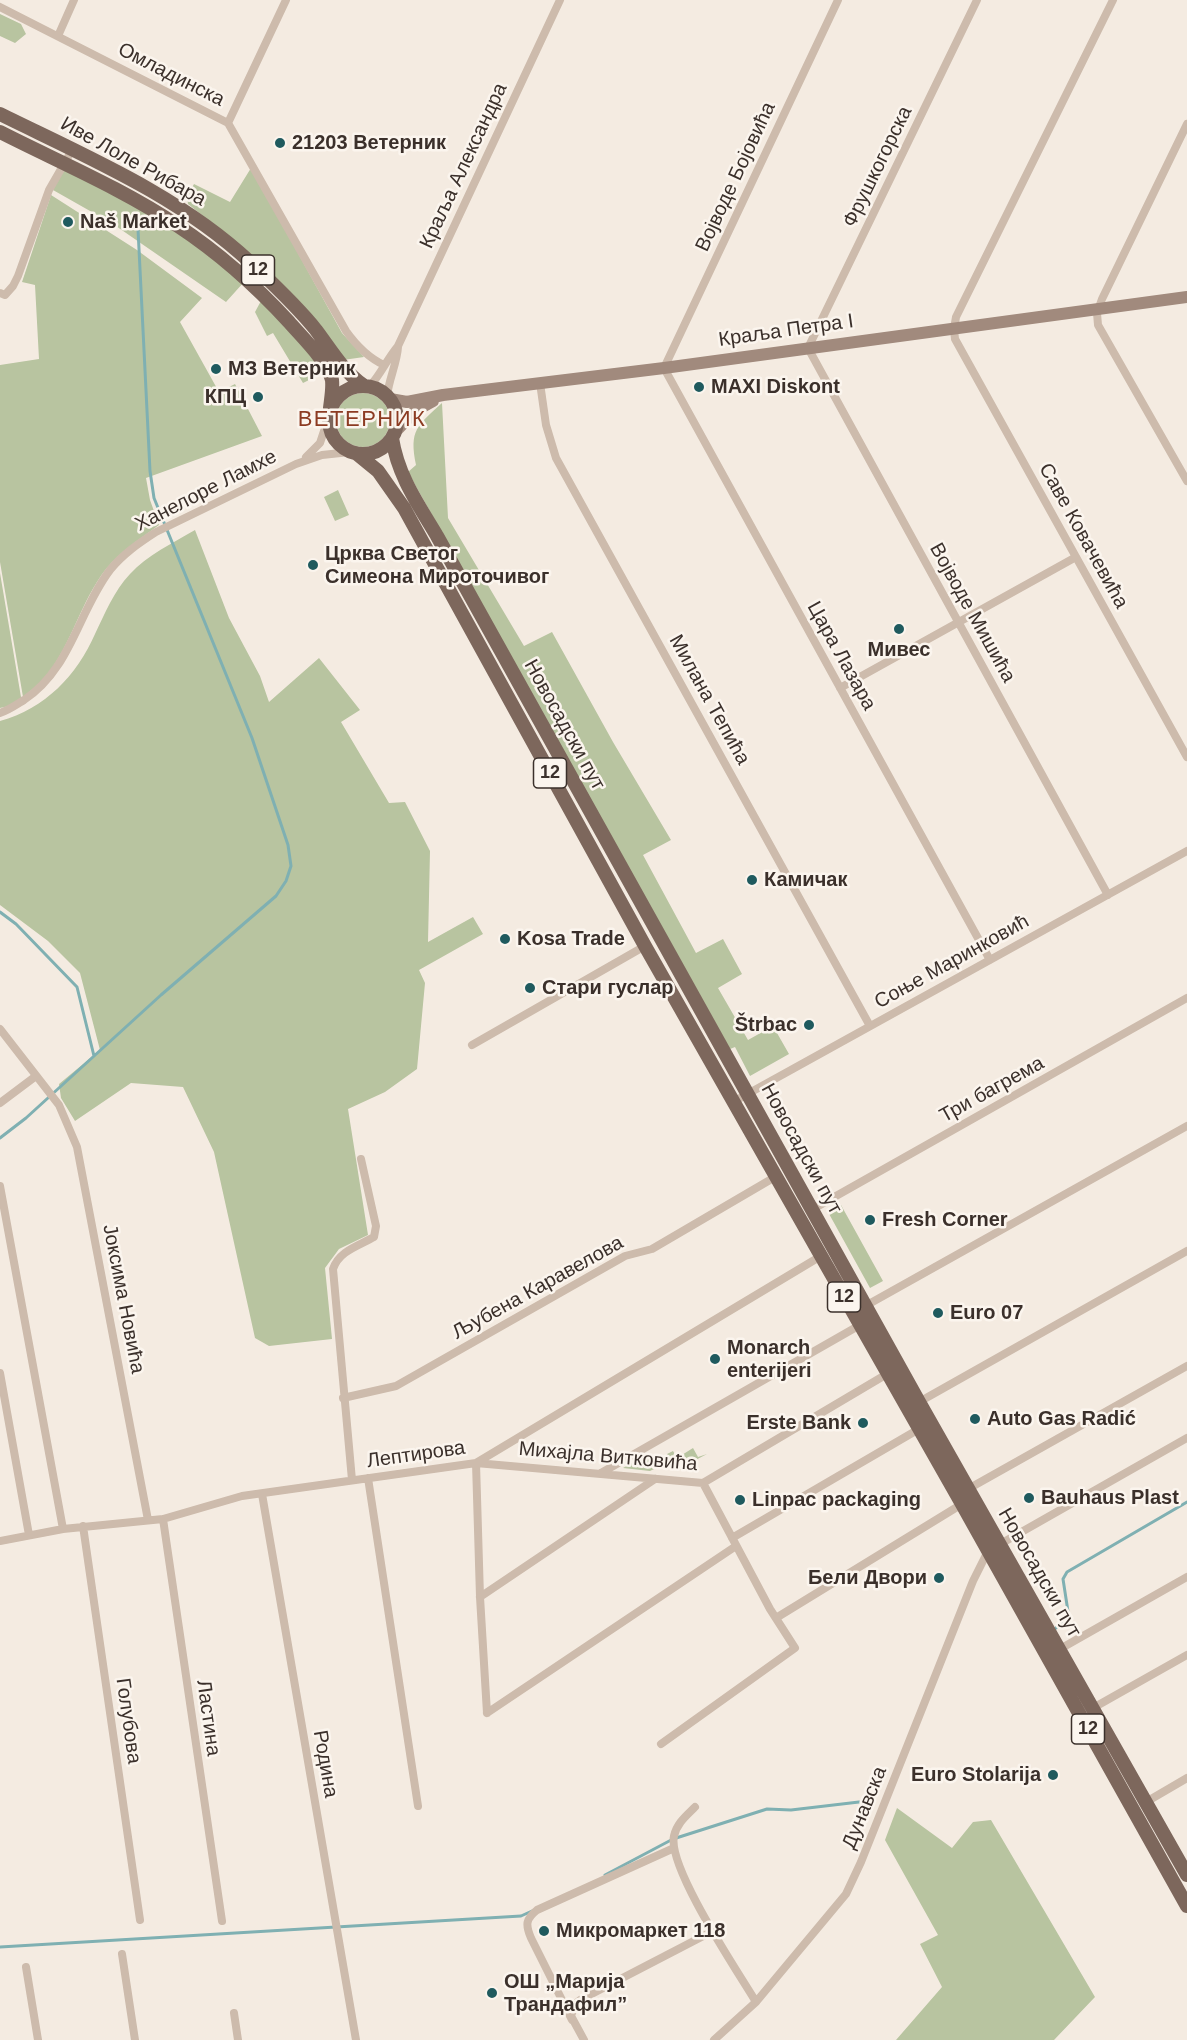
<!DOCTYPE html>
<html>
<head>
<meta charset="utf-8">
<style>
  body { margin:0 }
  canvas { display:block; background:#f4ebe1 }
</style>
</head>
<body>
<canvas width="1187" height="2040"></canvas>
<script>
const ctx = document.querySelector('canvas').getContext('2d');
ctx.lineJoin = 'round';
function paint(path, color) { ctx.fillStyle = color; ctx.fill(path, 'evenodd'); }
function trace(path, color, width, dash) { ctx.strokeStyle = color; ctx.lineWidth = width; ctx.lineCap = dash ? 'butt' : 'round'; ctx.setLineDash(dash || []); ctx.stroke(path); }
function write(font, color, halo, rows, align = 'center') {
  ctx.font = font + ' Arial,sans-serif'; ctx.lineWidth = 5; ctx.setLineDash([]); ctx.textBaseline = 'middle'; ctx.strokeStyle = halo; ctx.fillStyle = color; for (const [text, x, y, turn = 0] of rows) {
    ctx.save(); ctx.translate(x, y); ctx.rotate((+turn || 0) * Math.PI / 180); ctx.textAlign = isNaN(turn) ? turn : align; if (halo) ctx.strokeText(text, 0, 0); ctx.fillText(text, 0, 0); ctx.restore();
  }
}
const green = new Path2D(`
  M0 14 21 24 26 34 15 43 0 36Z
  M251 168 342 333 364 357 343 360 222 231 188 204 187 197 194 184 230 202Z
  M64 169 166 223 244 282 226 302 113 224 53 190Z
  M51 195 137 250 202 298 180 322 219 392 235 384 262 436 146 478 150 500 159 525C140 539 121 551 106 569 81 601 72 643 47 675 41 684 31 690 23 697L0 562V365L39 359 35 285 22 282Z
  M262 299 309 353 323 373 303 383 273 333 267 336 255 312Z
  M336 420a27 27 0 1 1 54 0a27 27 0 1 1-54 0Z
  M442 403 448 518 524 646 552 632 613 742 671 840 643 855 696 953 723 939 742 974 718 988 748 1040 773 1026 789 1054 750 1076 735 1047 730 1049 408 472 416 465C409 430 417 426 442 403Z
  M338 490 349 515 335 521 324 497Z
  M195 530 229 618 260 676 269 702 319 658 360 710 341 722 389 803 405 802 430 851 428 942 473 917 483 934 419 970 425 983 417 1069 385 1092 348 1109 368 1235 339 1249 325 1268 332 1339 269 1346 255 1338 214 1152 183 1087 131 1083 75 1121 61 1098 59 1084 100 1050 80 973 48 941 0 905V721C45 709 77 675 95 634 105 613 114 591 130 574 147 555 173 543 195 530Z
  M0 573 22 703 0 708Z
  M841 1205 883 1281 870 1288 828 1212Z
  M693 1448 698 1457 707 1454 690 1463 695 1472 657 1467 670 1460 667 1454 673 1451 677 1458Z
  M646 1455 654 1469 650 1471 623 1468Z
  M897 1808 952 1848 973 1822 991 1820 1095 1997 1054 2040H896L942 1987 920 1944 938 1935 885 1840Z`);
const stream = new Path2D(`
  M0 912 16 924 77 987 94 1056
  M0 1138 26 1118 161 995 276 896 286 881 291 866 288 845 252 738 154 498 150 471 138 229
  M1056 1628 1069 1618 1063 1579 1067 1572 1187 1502
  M605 1875 673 1839 767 1809 791 1810 859 1802
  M0 1947 521 1916 532 1911`);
const street = new Path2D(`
  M838 0 664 368 990 960
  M977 0 808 348 1108 895
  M1113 0 956 317 954 329 955 339 1187 757
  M0 7 228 123 346 331C356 345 369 358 384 365
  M58 36 74 0
  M228 123 286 0
  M1187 124 1102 299 1097 313 1098 325 1187 481
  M0 293 5 295 13 286 18 276 49 190 72 150
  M540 383 546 425 556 458 870 1026
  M370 386C381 374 387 359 398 346L560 0
  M387 396C389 379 397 363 398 347
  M306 457 320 443 328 419
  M840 688 1076 557
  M0 713C9 710 16 705 24 700 71 669 78 612 110 570 123 554 139 543 156 532L296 464 322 455 350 452
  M0 1029 59 1105 77 1147 148 1520
  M472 1045 645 946
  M733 1102 1187 851
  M0 1103 36 1076
  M0 1186 63 1529
  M813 1209 1187 998
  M867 1305 1187 1126
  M0 1373 29 1535
  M343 1398 396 1386 625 1256 652 1249 775 1177
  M919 1402 1187 1251
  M601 1473 860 1325
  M368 1478 418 1806
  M352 1480 333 1269C339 1251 358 1246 374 1237L376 1226 361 1159
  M968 1489 1187 1366
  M262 1494 356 2040
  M163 1519 222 1921
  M83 1526 140 1920
  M732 1538 919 1429
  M0 1541 63 1529 163 1519 242 1496 476 1463 821 1256
  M480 1597 655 1479
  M776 1618 962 1504
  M1060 1649 1187 1577
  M1093 1708 1187 1655
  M487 1713 480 1597 476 1463 703 1483 887 1374
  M487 1713 736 1546
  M661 1744 795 1648 770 1609 703 1483
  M1146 1802 1187 1778
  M695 1807C686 1816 677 1823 674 1836 667 1867 738 1972 756 2002
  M122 1954 135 2040
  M26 1967 38 2040
  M234 2013 238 2040
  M572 2020 531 1938C525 1924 526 1919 537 1910L674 1848
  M584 2040 571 2016 575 2004 580 2000 713 1931
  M714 2040 756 2002 846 1894 861 1862 973 1581 988 1551 1187 1438`);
const secondary = new Path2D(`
  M390 399 407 402 443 395 664 368 1187 297
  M395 432 415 411 433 401`);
const primary = new Path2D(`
  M0 114C87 157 178 195 250 262 272 283 297 306 316 330 331 350 343 371 363 385
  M0 132C59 162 123 189 178 226 219 253 255 285 289 322 301 336 328 362 332 380 333 389 331 399 330 408
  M329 420a34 34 0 1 1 68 0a34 34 0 1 1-68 0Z
  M392 438C398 476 418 504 437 536L919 1402 1187 1875
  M356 453 378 471 404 508 645 946 962 1504 1187 1906`);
const markers = [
  [280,143,6,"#1f5a5e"],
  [68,222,6,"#1f5a5e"],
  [216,369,6,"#1f5a5e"],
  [699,387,6,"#1f5a5e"],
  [258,397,6,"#1f5a5e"],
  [313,565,6,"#1f5a5e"],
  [899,629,6,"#1f5a5e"],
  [752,880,6,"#1f5a5e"],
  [505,939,6,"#1f5a5e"],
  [530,988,6,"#1f5a5e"],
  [809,1025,6,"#1f5a5e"],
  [870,1220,6,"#1f5a5e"],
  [938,1313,6,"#1f5a5e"],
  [715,1359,6,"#1f5a5e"],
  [975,1419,6,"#1f5a5e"],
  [863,1423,6,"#1f5a5e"],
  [1029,1498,6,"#1f5a5e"],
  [740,1500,6,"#1f5a5e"],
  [939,1578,6,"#1f5a5e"],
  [1053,1775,6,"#1f5a5e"],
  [544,1931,6,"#1f5a5e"],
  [492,1993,6,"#1f5a5e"]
];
const shields = [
  [258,270,33],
  [550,773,33],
  [844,1297,33],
  [1088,1729,33]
];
const shieldNames = [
  ["12",258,270],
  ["12",550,773],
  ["12",844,1297],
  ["12",1088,1729]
];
const streetNames = [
  ["Омладинска",171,75,27],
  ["Иве Лоле Рибара",133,162,29],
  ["Краља Александра",464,166,-65],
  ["Фрушкогорска",878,167,-64],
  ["Војводе Бојовића",736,177,-65],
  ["Краља Петра I",786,331,-8],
  ["Ханелоре Ламхе",206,491,-27],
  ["Саве Ковачевића",1083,536,61],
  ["Војводе Мишића",972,613,61],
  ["Цара Лазара",841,656,61],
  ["Милана Тепића",709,700,61],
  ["Новосадски пут",564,725,61],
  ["Соње Маринковић",952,962,-29],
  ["Три багрема",992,1090,-29],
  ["Новосадски пут",801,1149,61],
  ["Љубена Каравелова",538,1288,-29],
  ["Јоксима Новића",123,1299,79],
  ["Лептирова",416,1455,-8],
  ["Михајла Витковића",608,1457,5],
  ["Новосадски пут",1039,1573,60],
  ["Ластина",208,1718,82],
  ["Голубова",128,1721,82],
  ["Родина",325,1764,80],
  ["Дунавска",865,1808,-68]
];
const poiNames = [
  ["21203 Ветерник",292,143],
  ["Naš Market",80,222],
  ["МЗ Ветерник",228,369],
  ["MAXI Diskont",711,387],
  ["КПЦ",246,397,"right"],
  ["Црква Светог",325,554],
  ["Симеона Мироточивог",325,577],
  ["Мивес",899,650,"center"],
  ["Камичак",764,880],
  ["Kosa Trade",517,939],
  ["Стари гуслар",542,988],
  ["Štrbac",797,1025,"right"],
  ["Fresh Corner",882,1220],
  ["Euro 07",950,1313],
  ["Monarch",727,1348],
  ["enterijeri",727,1371],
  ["Auto Gas Radić",987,1419],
  ["Erste Bank",851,1423,"right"],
  ["Bauhaus Plast",1041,1498],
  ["Linpac packaging",752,1500],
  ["Бели Двори",927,1578,"right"],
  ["Euro Stolarija",1041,1775,"right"],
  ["Микромаркет 118",556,1931],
  ["ОШ „Марија",504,1982],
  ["Трандафил”",504,2005]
];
const quarterNames = [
  ["ВЕТЕРНИК",362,420]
];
paint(green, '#b8c4a0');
trace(stream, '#7fb0b2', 3);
trace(street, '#cdbbac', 8);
trace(secondary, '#a18a7d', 12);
trace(primary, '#7d675c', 14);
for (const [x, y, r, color] of markers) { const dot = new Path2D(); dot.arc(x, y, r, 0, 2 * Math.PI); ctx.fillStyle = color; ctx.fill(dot); trace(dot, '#fbf5ee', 2); }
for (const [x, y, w] of shields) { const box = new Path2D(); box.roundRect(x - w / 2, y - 15, w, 30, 4.5); ctx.fillStyle = '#fbf5ee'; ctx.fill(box); trace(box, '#3b302b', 1.5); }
write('bold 18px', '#3b302b', null, shieldNames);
write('20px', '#3b302b', '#fbf5ee', streetNames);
write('bold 20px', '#3b302b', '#fbf5ee', poiNames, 'left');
ctx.letterSpacing = '1.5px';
write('22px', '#8c3b22', '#fbf5ee', quarterNames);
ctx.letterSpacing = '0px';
</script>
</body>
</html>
